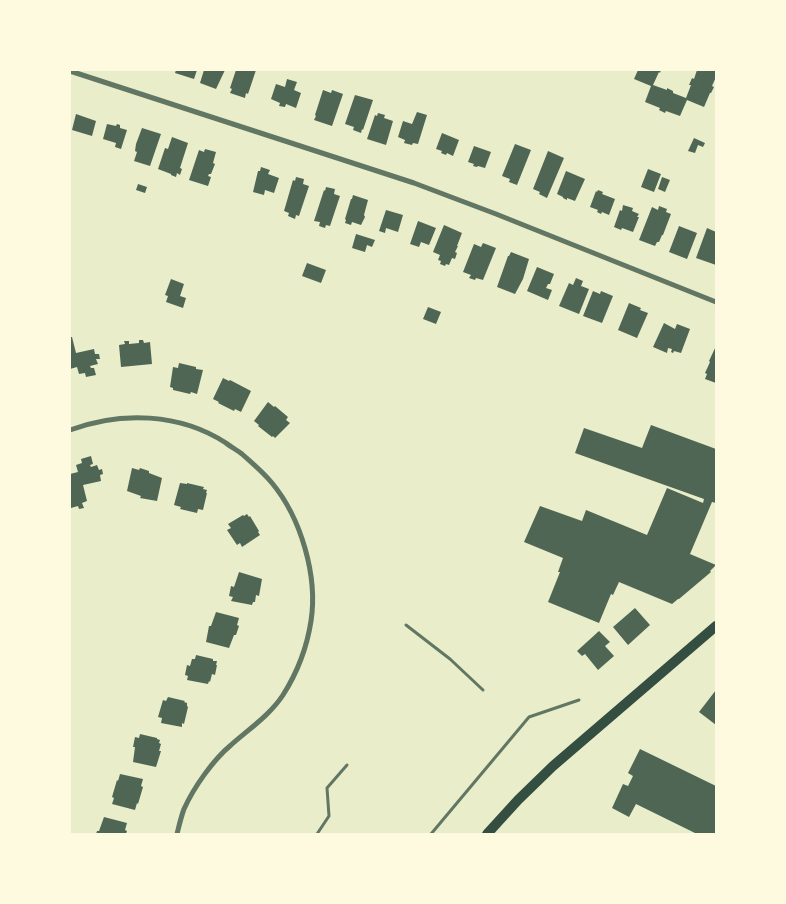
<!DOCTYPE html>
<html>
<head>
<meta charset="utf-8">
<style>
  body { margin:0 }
  #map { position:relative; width:786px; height:904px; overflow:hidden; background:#e9edc9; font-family:"Alegreya Sans",sans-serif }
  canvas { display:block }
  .frame { position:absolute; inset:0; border:71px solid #fefae0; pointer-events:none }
</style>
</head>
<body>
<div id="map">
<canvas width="786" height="904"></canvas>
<div class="frame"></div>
</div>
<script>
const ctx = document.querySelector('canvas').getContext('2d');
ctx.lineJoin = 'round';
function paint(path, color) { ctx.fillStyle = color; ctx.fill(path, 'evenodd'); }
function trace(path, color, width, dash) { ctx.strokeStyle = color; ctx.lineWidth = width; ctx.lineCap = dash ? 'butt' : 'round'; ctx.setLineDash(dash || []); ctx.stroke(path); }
const building = new Path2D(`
  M176 70H197L194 79 175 73Z
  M204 70H225L216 89 200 83Z
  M236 70H256L248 94 246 93 245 98 230 93 232 89 230 88Z
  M638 70H661L660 73 659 72 653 85 667 90V88L673 91V93L686 98 691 85H689L692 78 694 79 697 70H713L716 71V77L712 86 714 87 711 93H710L704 107 687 100 680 116 666 111 665 113 659 110 660 108 645 102 651 86 634 79Z
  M287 79 297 82 294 90 301 93 296 108 286 104 285 107 279 106 280 103 271 99 276 84 285 87Z
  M323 90 331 93 332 90 343 94 332 126 314 120 316 116 315 115Z
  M355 95 373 100 363 130 362 129 361 133 353 130 354 127 345 124Z
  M417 112 427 115 418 144 413 143 412 145 404 143 405 140 398 137 403 121 412 124Z
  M378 113 385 115 384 118 393 121 386 145 367 139 375 115 377 116Z
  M76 114 96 121 92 136 72 130Z
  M107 124 116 126 117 124 120 125V128L127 130 121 149 115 147 116 143 103 139Z
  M142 128 161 134 150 166 134 161 137 152 135 151 136 144Z
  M442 133 459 140 453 156 447 153 446 155 441 153 442 151 436 149Z
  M172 137 188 143 180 168 182 169 180 175 177 173 176 177 171 175V174L158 169 165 148 168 149Z
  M694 138 705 143 703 147 698 145 695 153 688 151Z
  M515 144 531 150 517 185 509 182 510 179 502 176Z
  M474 146 491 152 485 168 478 166 477 167 473 166 474 164 468 162Z
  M205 149 216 152 213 163 215 164 211 174H209L208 176 211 177 208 186 189 180 199 150 204 152Z
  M548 151 564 158 547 198 539 194 540 192 533 189Z
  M261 167 270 170 268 174 279 178 274 193 265 190 264 195 253 192 258 171H260Z
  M648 169 661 174 654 192 641 187Z
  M566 171 585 179 575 201 567 198V200L563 198V197L557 194Z
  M296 177 304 179 303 184 309 186 299 216 296 215 295 219 288 216 289 213 284 211 293 180 295 181Z
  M662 177 670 180 665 192 658 189Z
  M138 184 147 187 145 193 136 190Z
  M326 187 335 189 334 194 340 196 330 226 326 225 325 228 319 226 320 222 314 221 324 190 325 191Z
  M598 190 603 192 602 194 615 199 609 215 602 212 601 214 597 212 598 210 590 207 596 191 597 192Z
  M353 195 368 200 364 215 365 217 361 225 352 222 351 225 345 223 346 220 345 219 351 199H352Z
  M623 205 633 208 632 211 639 214 637 217H639L633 232 622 228 621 230 614 227 620 210 622 211Z
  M659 206 667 209 666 212 671 214 663 235H662L659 242H657L655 246 639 240 652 207 658 210Z
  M386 210 403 215 398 232 386 228 385 233 379 231Z
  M418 221 436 228 429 245 421 242 419 247 410 244Z
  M444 225 462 233 457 246H458L455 252 457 253 455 259 452 258 449 265 446 264 445 266 440 264 441 261 438 260 440 255 433 252Z
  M679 226 697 233 687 259 669 252Z
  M707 228 716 232V265L696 258Z
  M356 234 375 240 372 247 367 245 365 252 352 248Z
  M483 243 496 248 483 280 476 278 475 280 469 278 471 275 463 272 474 244 481 247Z
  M511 252 529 259 523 279 515 294 497 287 508 256H509Z
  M307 263 326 270 321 283 302 276Z
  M537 267 554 274 550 284H548L546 288 552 290 548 300 527 291Z
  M576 278 583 281 581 286 589 289 579 314 559 306 569 283 573 285Z
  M171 279 184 284 180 296 186 298 183 308 166 302 168 296 165 295Z
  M593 291 600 294 601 291 613 296 602 323 583 316Z
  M629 303 641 308 640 310 648 313 637 338 618 330Z
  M428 307 441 312 436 324 423 319Z
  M664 323 675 329 677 324 690 329 681 353 674 351 673 353 671 352 672 349 668 348 667 353 653 347Z
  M70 337H72L76 353 94 349 95 354H99L100 359H96L98 364 90 366 91 368H94L96 375 86 377 85 373 79 374 77 367 70 369Z
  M139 340H143L144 343 150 342 152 364 121 367 119 345 125 344 124 341H129V344L139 343Z
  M716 346V383L705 379 707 374 705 373 710 362 709 361Z
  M179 363 196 367V369L203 370 197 394 191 392 190 394 173 390V388L170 387 173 367 178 368Z
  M223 378 229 381 230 380 251 391 241 412 235 409 234 411 218 403 219 402 213 399Z
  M268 402 274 407 275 406 288 417 286 420 290 423 275 438 273 436 272 437 258 426 259 425 254 421Z
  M651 425 716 449V503L712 502 690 554 716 565 710 571 711 572 679 599H678L672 604 619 582 613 595 611 594 599 623 548 602 560 572H558L563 558 524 542 540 506 582 521 586 510 647 535 667 488 703 503 704 499 575 453 584 428 642 448Z
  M91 456 93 464 90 465 91 467 97 465 99 470 102 469 103 474 100 475 101 481 83 485 87 501 82 503 84 508 79 509 78 506 71 508 70 502V474L78 472 76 465 82 463 81 459Z
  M132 468 139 470 140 468 149 471V473L162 478 157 501 140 498 141 496 127 491Z
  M180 483 187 484V483L204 487 203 489 207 490 206 493H207L203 510 198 509 197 513 180 509 181 507 174 505Z
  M247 514 249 517 250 516 259 531 258 532 260 535 242 547 240 543 237 545 227 530 231 528 228 524 243 515 244 516Z
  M239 572 262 579 259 596 256 595 255 602H253L252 605 231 601 233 597 229 596 231 586 234 587Z
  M635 608 650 625 628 645 613 627Z
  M216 612 239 618 237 625 239 626 236 635H234L229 648 206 642 209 626H211Z
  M599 631 610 642 605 646 614 656 598 670 585 654 582 656 577 651Z
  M196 655 213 659V661H217L216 665H217L215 675 212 674 210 682 209 681 208 684 187 680 188 676 185 675 187 665 190 666 192 659H195Z
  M716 690V725L699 712Z
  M168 697 185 701 184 702 187 703V706L188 707 184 724 182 723V727L161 723 162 718 158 717 163 700 166 701Z
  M140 734 157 738V739L160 740 159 743 161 744 159 751H161L156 767 133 762 135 747H133L135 737 139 738Z
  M640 749 716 786V834H697L636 804 629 817 612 808 623 784 628 786 633 776 628 773Z
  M120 774 143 779 141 786 143 787 138 804 137 803 135 810 112 804 114 798 112 797 117 780 118 781Z
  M104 817 127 823 125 830 127 831 126 834H96L97 831H99Z`);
const service = new Path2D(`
  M406 625 450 659 483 690
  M317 834 329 816 327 788 347 765
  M431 834 529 717 579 700`);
const minor = new Path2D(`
  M70 71 414 183 496 214 716 302
  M70 430C121 411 180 413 226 443 231 447 237 450 242 454 252 463 263 472 272 483 301 518 318 576 311 621 307 647 297 673 283 695 270 715 249 729 231 745 213 760 194 787 184 809 181 817 179 826 177 834`);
const primary = new Path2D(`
  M487 834 518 800 553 766 716 626`);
paint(building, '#4f6655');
trace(service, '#617663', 3);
trace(minor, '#617663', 5);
trace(primary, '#344e41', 10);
</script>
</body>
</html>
